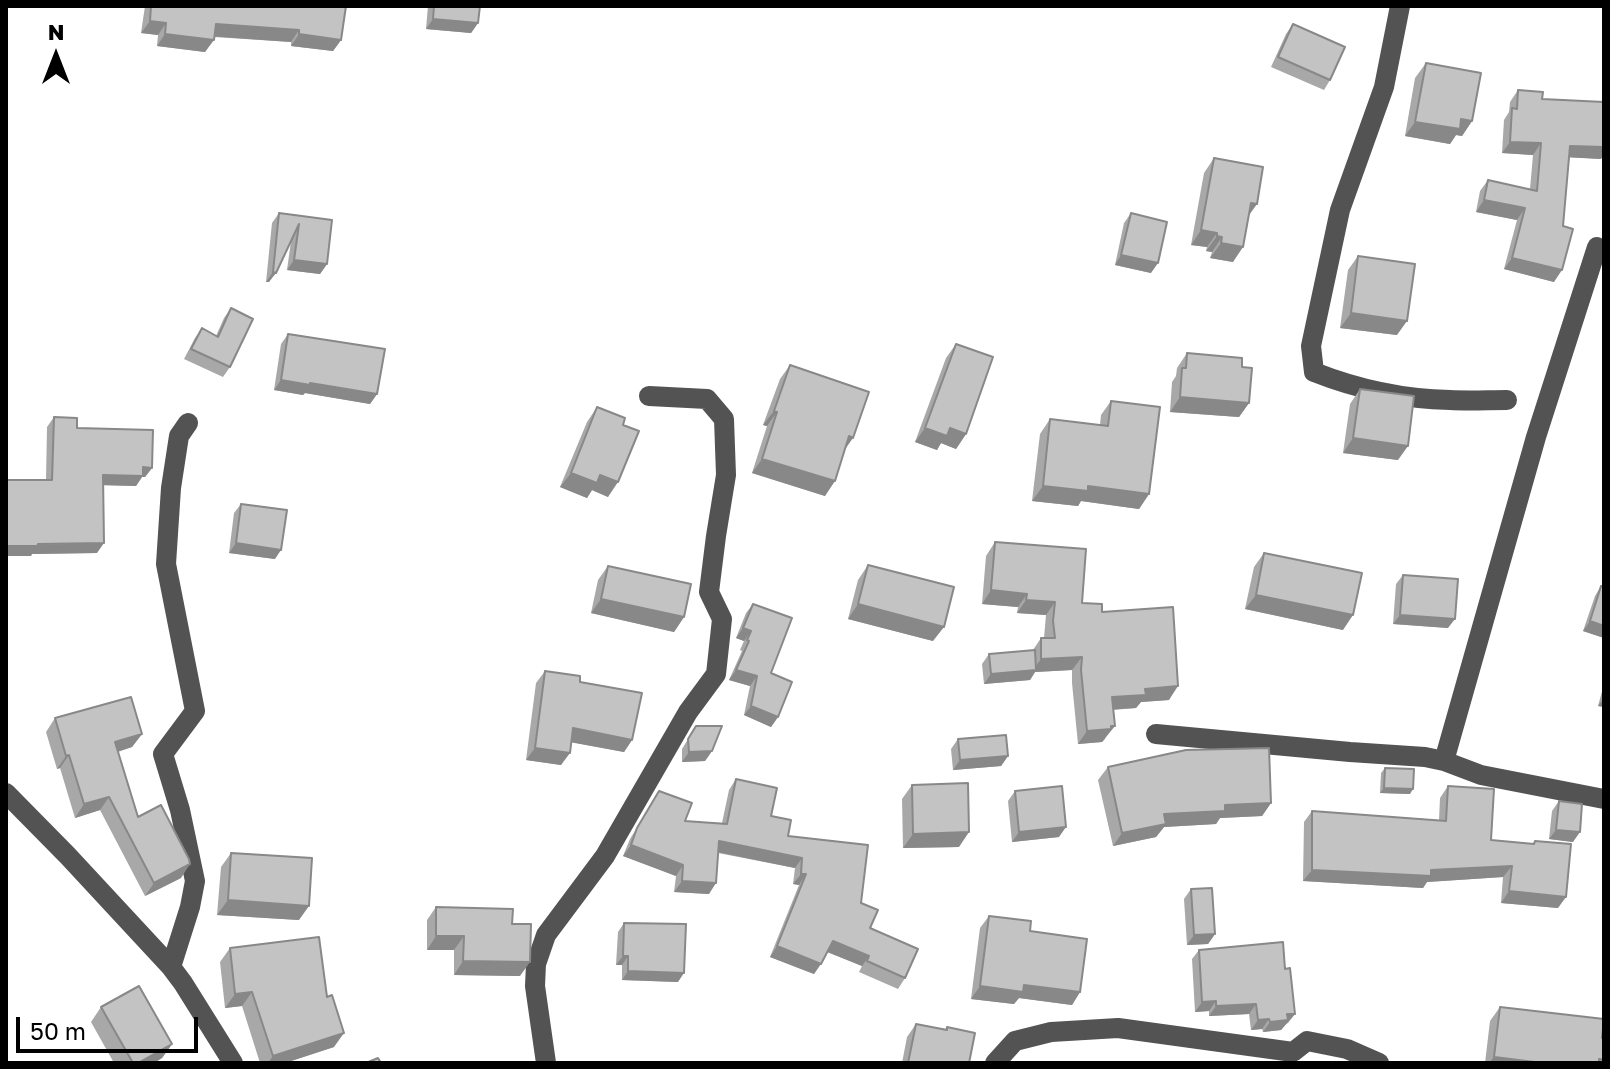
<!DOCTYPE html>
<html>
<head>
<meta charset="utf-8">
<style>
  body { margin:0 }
  #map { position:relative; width:1610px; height:1069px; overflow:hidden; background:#fff; font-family:"Golos Text",sans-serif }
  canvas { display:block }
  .frame { position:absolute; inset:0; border:8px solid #000; pointer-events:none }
  .north { position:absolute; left:16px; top:16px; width:80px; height:80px; -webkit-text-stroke:6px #fff; paint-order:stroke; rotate:0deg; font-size:22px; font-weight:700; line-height:32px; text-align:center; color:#000 }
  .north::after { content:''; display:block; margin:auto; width:28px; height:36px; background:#000; clip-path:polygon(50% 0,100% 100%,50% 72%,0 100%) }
  .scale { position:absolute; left:16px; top:1017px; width:182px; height:36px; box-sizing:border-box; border:4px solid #000; border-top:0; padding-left:10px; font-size:24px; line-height:28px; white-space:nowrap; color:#000; -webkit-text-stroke:6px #fff; paint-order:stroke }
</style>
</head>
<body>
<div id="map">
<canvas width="1610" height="1069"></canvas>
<div class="frame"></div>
<div class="north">N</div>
<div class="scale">50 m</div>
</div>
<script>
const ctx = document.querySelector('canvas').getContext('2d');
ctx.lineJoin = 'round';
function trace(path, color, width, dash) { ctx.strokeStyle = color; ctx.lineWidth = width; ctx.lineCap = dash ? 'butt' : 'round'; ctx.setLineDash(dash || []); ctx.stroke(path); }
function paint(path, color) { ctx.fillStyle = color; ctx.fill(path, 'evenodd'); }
const minor = new Path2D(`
  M1400 6 1384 87 1340 210 1311 346 1314 372C1357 389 1404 399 1450 400 1469 401 1488 400 1507 400
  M1156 734 1350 752 1425 757 1444 761 1481 775 1604 799
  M1444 761 1536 437 1597 247
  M6 793 68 856 171 967 183 983 233 1063
  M171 967 190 907 195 881 180 810 163 754 195 711 166 564 171 488 179 436 188 423
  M546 1063 535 986 536 964 546 935 605 856 688 712 716 674 722 619 709 592 716 536 726 475 724 419 707 399 649 396
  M995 1063 1015 1041 1051 1032 1118 1028 1293 1052 1307 1041 1347 1049 1379 1063`);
const wall = new Path2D(`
  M145 6H346L341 40 333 51 291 46V42L214 37 205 52 157 46 158 35 141 33Z
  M428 6H480L478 23 471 33 426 29Z
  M1293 24 1330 80 1324 90 1271 67 1286 34Z
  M1426 63 1472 121 1462 136 1456 135 1450 144 1405 136 1415 78Z
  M1518 90 1542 99 1601 159 1569 157 1554 282 1504 269 1517 220 1476 212 1480 191 1488 180 1530 189 1533 155 1502 153 1504 120 1509 112 1510 102Z
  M1214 158 1248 216 1233 262 1210 258 1212 252 1206 251 1207 247 1191 245 1204 173Z
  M279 213 332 220 327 264 320 274 287 270 291 241 269 282H266L272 223Z
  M1131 213 1151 273 1115 265 1124 223Z
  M1358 256 1397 335 1340 328 1348 270Z
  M231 308 230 367 223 377 184 359 195 338 202 328 216 336 224 318Z
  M288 334 377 394 370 404 305 393 303 395 274 390 281 344Z
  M956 344 966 434 956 449 941 443 937 450 915 442 946 358Z
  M1187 353 1242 367 1249 403 1239 417 1170 412 1172 382 1176 376 1177 368Z
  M790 365 844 451 825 496 752 473 767 426 763 425 780 379Z
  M1360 389 1398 460 1343 453 1350 404Z
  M1111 401 1149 494 1139 509 1081 501 1078 506 1032 501 1040 434 1050 419 1100 425 1101 415Z
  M597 407 623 425 608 497 592 490 587 498 560 487 587 422Z
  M54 417 152 468 145 477H142L136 486 103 485 97 553 32 554 31 556 46 480 47 427Z
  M241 504 275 559 229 553 234 513Z
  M995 542 1082 603 1102 612 1169 700 1141 702 1136 708 1113 710 1105 739 1102 742 1078 744 1072 683V670L1035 672 1030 680 984 684 982 664 989 654 1033 650 1041 638H1044L1046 615 1017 613 1018 607 982 604 986 556Z
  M1264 553 1343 630 1245 609 1254 567Z
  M868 565 933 641 848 619 858 580Z
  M608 566 684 617 674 632 591 613 598 580Z
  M1403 575 1448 628 1393 624 1396 584Z
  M1601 586 1604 587V638L1583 631 1595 596Z
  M753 604 771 673 778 717 771 727 744 715 750 686 729 680 742 651 740 650 744 641 736 638 746 613Z
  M545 671 580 682 632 740 624 752 571 742 561 765 526 760 536 683Z
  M1604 684V707L1598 706Z
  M55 718 142 734 132 747 118 752 138 817 181 878 145 896 100 810 75 818 60 768 57 769 46 732Z
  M696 726 712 751 705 761 682 762V749Z
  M958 739 1008 756 1001 766 953 770 951 749Z
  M1108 767 1271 803 1262 816 1220 818 1216 824 1164 827 1156 837 1113 846 1098 780Z
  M1385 768 1410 794 1380 793 1381 773Z
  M736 779 771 816 788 836 861 903 870 928 905 978 898 989 859 972 862 966 827 952 814 974 770 957 799 885 793 884 795 868 718 853 709 894 674 892 676 876 623 856 630 839 659 791 685 821 722 823 729 790Z
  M912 785 959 847 903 848 902 799Z
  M1448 786 1491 840 1532 844 1535 841 1558 908 1501 903 1503 877 1427 882 1423 888 1303 881 1304 822 1312 811 1439 820 1440 798Z
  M1015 791 1059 837 1012 842 1008 801Z
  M1559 801 1573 842 1549 839 1552 811Z
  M231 853 299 920 217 915 221 867Z
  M1191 889 1215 934 1208 944 1187 945 1184 899Z
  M436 907 520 976 454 975V950H427V920Z
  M989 916 1030 931 1080 992 1072 1005 1019 998 1014 1004 971 999 980 928Z
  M624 923 678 982 622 980V965H616L618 932Z
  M230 948 327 997 334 1047 285 1063H260L242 1006 225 1008 220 962Z
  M1199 950 1285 969 1295 1014 1288 1023 1286 1024 1281 1030 1263 1032 1262 1029 1251 1030 1249 1014 1209 1016V1011L1195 1012 1192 959Z
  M101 1007 172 1044 162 1058 154 1063H114L91 1022Z
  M1500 1007 1602 1038 1604 1063H1485L1490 1021Z
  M916 1024 945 1029 947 1027 969 1063H902L907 1037Z`);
const shadedWall = new Path2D(`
  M433 19 478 23 471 33 426 29Z
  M150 21 166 23 158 35 141 33Z
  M216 24 299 30 291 42 207 36Z
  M165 34 214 40 205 52 157 46Z
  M299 34 341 40 333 51 291 46Z
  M1461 119 1472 121 1462 136 1456 135 1450 144 1405 136 1415 122Z
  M1510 142 1541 143 1533 155 1502 153Z
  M1570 146 1604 147V155L1601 159 1562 157Z
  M1484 200 1525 208 1517 220 1476 212Z
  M1251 203 1257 204 1247 218Z
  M1201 230 1217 233 1207 247 1191 245Z
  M1217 236 1222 237 1212 252 1206 251Z
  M1221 243 1243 247 1233 262 1210 258Z
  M1121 255 1158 263 1151 273 1115 265Z
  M1512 258 1562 270 1554 282 1504 269Z
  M294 260 327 264 320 274 287 270Z
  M273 272 276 273 269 282H266Z
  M1351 313 1407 321 1397 335 1340 328Z
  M281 380 310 383 377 394 370 404 305 393 303 395 274 390Z
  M1180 397 1249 403 1239 417 1170 412Z
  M774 411 777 412 767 426 763 425Z
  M925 428H950L966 434 956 449 941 443 937 450 915 442Z
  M849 436 853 438 843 452Z
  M1353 438 1408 446 1398 460 1343 453Z
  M762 459 835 481 825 496 752 473Z
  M143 467 152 468 145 477H142L136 486 96 485 103 475Z
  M571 473 600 475 618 482 608 497 592 490 587 498 560 487Z
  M1043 486H1088L1149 494 1139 509 1081 501 1078 506 1032 501Z
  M104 543 97 553 32 554 31 556H6V546Z
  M236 543 281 550 275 559 229 553Z
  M991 590 1027 594 1018 607 982 604Z
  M1256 595 1353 615 1343 630 1245 609Z
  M601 599 684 617 674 632 591 613Z
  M1026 600 1055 602 1046 615 1017 613Z
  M858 604 944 627 933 641 848 619Z
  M1400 615 1455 619 1448 628 1393 624Z
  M1590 621 1604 626V638L1583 631Z
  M743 628 751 631 744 641 736 638Z
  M1082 657 1072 670 1035 672 1030 680 984 684 991 674 1033 670 1041 659Z
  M736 670 757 676 750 686 729 680Z
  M1178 686 1169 700 1141 702 1136 708 1103 710 1112 697 1145 689Z
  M1604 698V707L1598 706Z
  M751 706 778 717 771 727 744 715Z
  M1115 726 1102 742 1078 744 1087 731Z
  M573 728 632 740 624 752 564 741Z
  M142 734 132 747 106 755 115 742Z
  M535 748 570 753 561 765 526 760Z
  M712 751 705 761 682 762 689 752Z
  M69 755 60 768 57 769 66 756Z
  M1008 756 1001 766 953 770 960 760Z
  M1384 788 1413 789 1410 794 1380 793Z
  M109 797 100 810 75 818 84 804Z
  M1271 803 1262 816 1220 818 1216 824 1164 827 1156 837 1113 846 1122 833 1164 814 1225 805Z
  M1066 827 1059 837 1012 842 1019 832Z
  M1556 830 1580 832 1573 842 1549 839Z
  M969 832 959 847 903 848 913 834Z
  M719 841 802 858 795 868 712 851Z
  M631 845 683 865 676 876 623 856Z
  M190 864 181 878 145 896 154 883Z
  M1512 866 1503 877 1427 882 1423 888 1303 881 1312 870H1431Z
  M801 874H806L799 885 793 884Z
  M682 881 716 883 709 894 674 892Z
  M1509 891 1566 897 1558 908 1501 903Z
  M228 900 309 906 299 920 217 915Z
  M1215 934 1208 944 1187 945 1194 935Z
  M436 936H464L454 950H427Z
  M833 941 869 956 862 966 825 951Z
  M777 946 821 964 814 974 770 957Z
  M623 956H628L622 965H616Z
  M463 961 530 962 520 976 454 975Z
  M628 971 684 973 678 982 622 980Z
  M1024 985 1080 992 1072 1005 1019 998 1014 1004 971 999 980 986Z
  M252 992 242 1006 225 1008 235 994Z
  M1216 1001 1209 1011 1195 1012 1202 1002Z
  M1256 1004 1249 1014 1209 1016 1216 1006Z
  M1287 1014H1295L1281 1030 1263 1032 1270 1022Z
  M1269 1019 1262 1029 1251 1030 1258 1020Z
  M344 1033 334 1047 285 1063H268L273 1056Z
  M172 1044 162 1058 154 1063H138Z
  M1494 1057 1543 1063H1489Z`);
const building = new Path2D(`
  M151 6H346L341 40 299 34V30L216 24 214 40 165 34 166 23 150 21Z
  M434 6H480L478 23 433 19Z
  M1293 24 1345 47 1330 80 1278 57Z
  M1426 63 1481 73 1472 121 1461 119 1460 129 1415 122Z
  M1518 90 1543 92 1542 99 1604 102V147L1570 146 1563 226 1573 229 1562 270 1512 258 1525 208 1484 200 1488 180 1537 191 1541 143 1510 142 1512 108 1517 109Z
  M1214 158 1263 167 1257 204 1251 203 1243 247 1221 243 1222 237 1217 236V233L1201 230Z
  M279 213 332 220 327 264 294 260 299 224 276 273 273 272Z
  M1131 213 1167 222 1158 263 1121 255Z
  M1358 256 1415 264 1407 321 1351 313Z
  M231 308 253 319 230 367 191 349 202 328 218 337Z
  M288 334 385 349 377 394 310 383V385L281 380Z
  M956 344 993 357 966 434 950 428 947 436 925 428Z
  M1187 353 1242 358V367L1252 368 1249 403 1180 397 1182 368H1186Z
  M790 365 869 392 853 438 849 436 835 481 762 459 777 412 774 411Z
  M1360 389 1414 396 1408 446 1353 438Z
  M1111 401 1160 407 1149 494 1088 486V491L1043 486 1050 419 1108 426Z
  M597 407 625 418 623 425 639 431 618 482 600 475 597 483 571 473Z
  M54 417 77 418V428L153 430 152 468 143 467V476L103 475 104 543 38 544 37 546H6V480H52Z
  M241 504 287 510 281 550 236 543Z
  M995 542 1086 549 1082 603 1102 604V612L1173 607 1178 686 1145 689 1146 695 1112 697 1115 726H1111V729L1087 731 1081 670 1082 657 1041 659V638H1055L1053 621 1055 602 1026 600 1027 594 991 590Z
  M1264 553 1362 573 1353 615 1256 595Z
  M868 565 954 587 944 627 858 604Z
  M608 566 691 584 684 617 601 599Z
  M1403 575 1458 579 1455 619 1400 615Z
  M1601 586 1604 587V626L1590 621Z
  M753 604 792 618 771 673 792 682 778 717 751 706 757 676 736 670 749 641 747 640 751 631 743 628Z
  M1035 650 1036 670 991 674 989 654Z
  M545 671 580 676V682L642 693 632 740 573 728 570 753 535 748Z
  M131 697 142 734 115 742 138 817 161 805 189 859 190 864 154 883 109 797 84 804 69 755 66 756 55 718Z
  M696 726H722L712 751 689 752 688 739Z
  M1006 735 1008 756 960 760 958 739Z
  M1269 748 1271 803 1225 805V811L1164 814 1166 824 1122 833 1108 767 1186 750Z
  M1385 768 1414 769 1413 789 1384 788Z
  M736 779 777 788 771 816 791 820 788 836 868 845 861 903 878 910 870 928 918 949 905 978 867 961 869 956 833 941 821 964 777 946 806 874H801L802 858 719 841 716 883 682 881 683 865 631 845 637 828 659 791 692 803 685 821 727 824Z
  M968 783 969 832 913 834 912 785Z
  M1062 786 1066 827 1019 832 1015 791Z
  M1448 786 1494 789 1491 840 1534 844 1535 841 1571 844 1566 897 1509 891 1512 866 1431 870V876L1312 870V811L1446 821Z
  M1559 801 1582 804 1580 832 1556 830Z
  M231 853 312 858 309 906 228 900Z
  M1212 888 1215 934 1194 935 1191 889Z
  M436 907 513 909 512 924H531L530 962 463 961 464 936H436Z
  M989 916 1031 921 1030 931 1087 939 1080 992 1024 985 1023 992 980 986Z
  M624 923 686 924 684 973 628 971V956H623Z
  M319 937 327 997 332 995 344 1033 273 1056 252 992 235 994 230 948Z
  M1283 942 1285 969 1290 968 1295 1014H1287L1288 1020 1270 1022 1269 1019 1258 1020 1256 1004 1216 1006V1001L1202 1002 1199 950Z
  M139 986 172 1044 138 1063H133L101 1007Z
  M1500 1007 1604 1019 1602 1038H1604V1060L1599 1059V1063H1543L1494 1057Z
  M916 1024 947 1030V1027L975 1033 969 1063H908Z
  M378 1058 381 1063H366Z`);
trace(minor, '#535353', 20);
paint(wall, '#a8a8a8');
paint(shadedWall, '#888');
paint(building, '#c3c3c3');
trace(building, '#888', 2);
</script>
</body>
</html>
